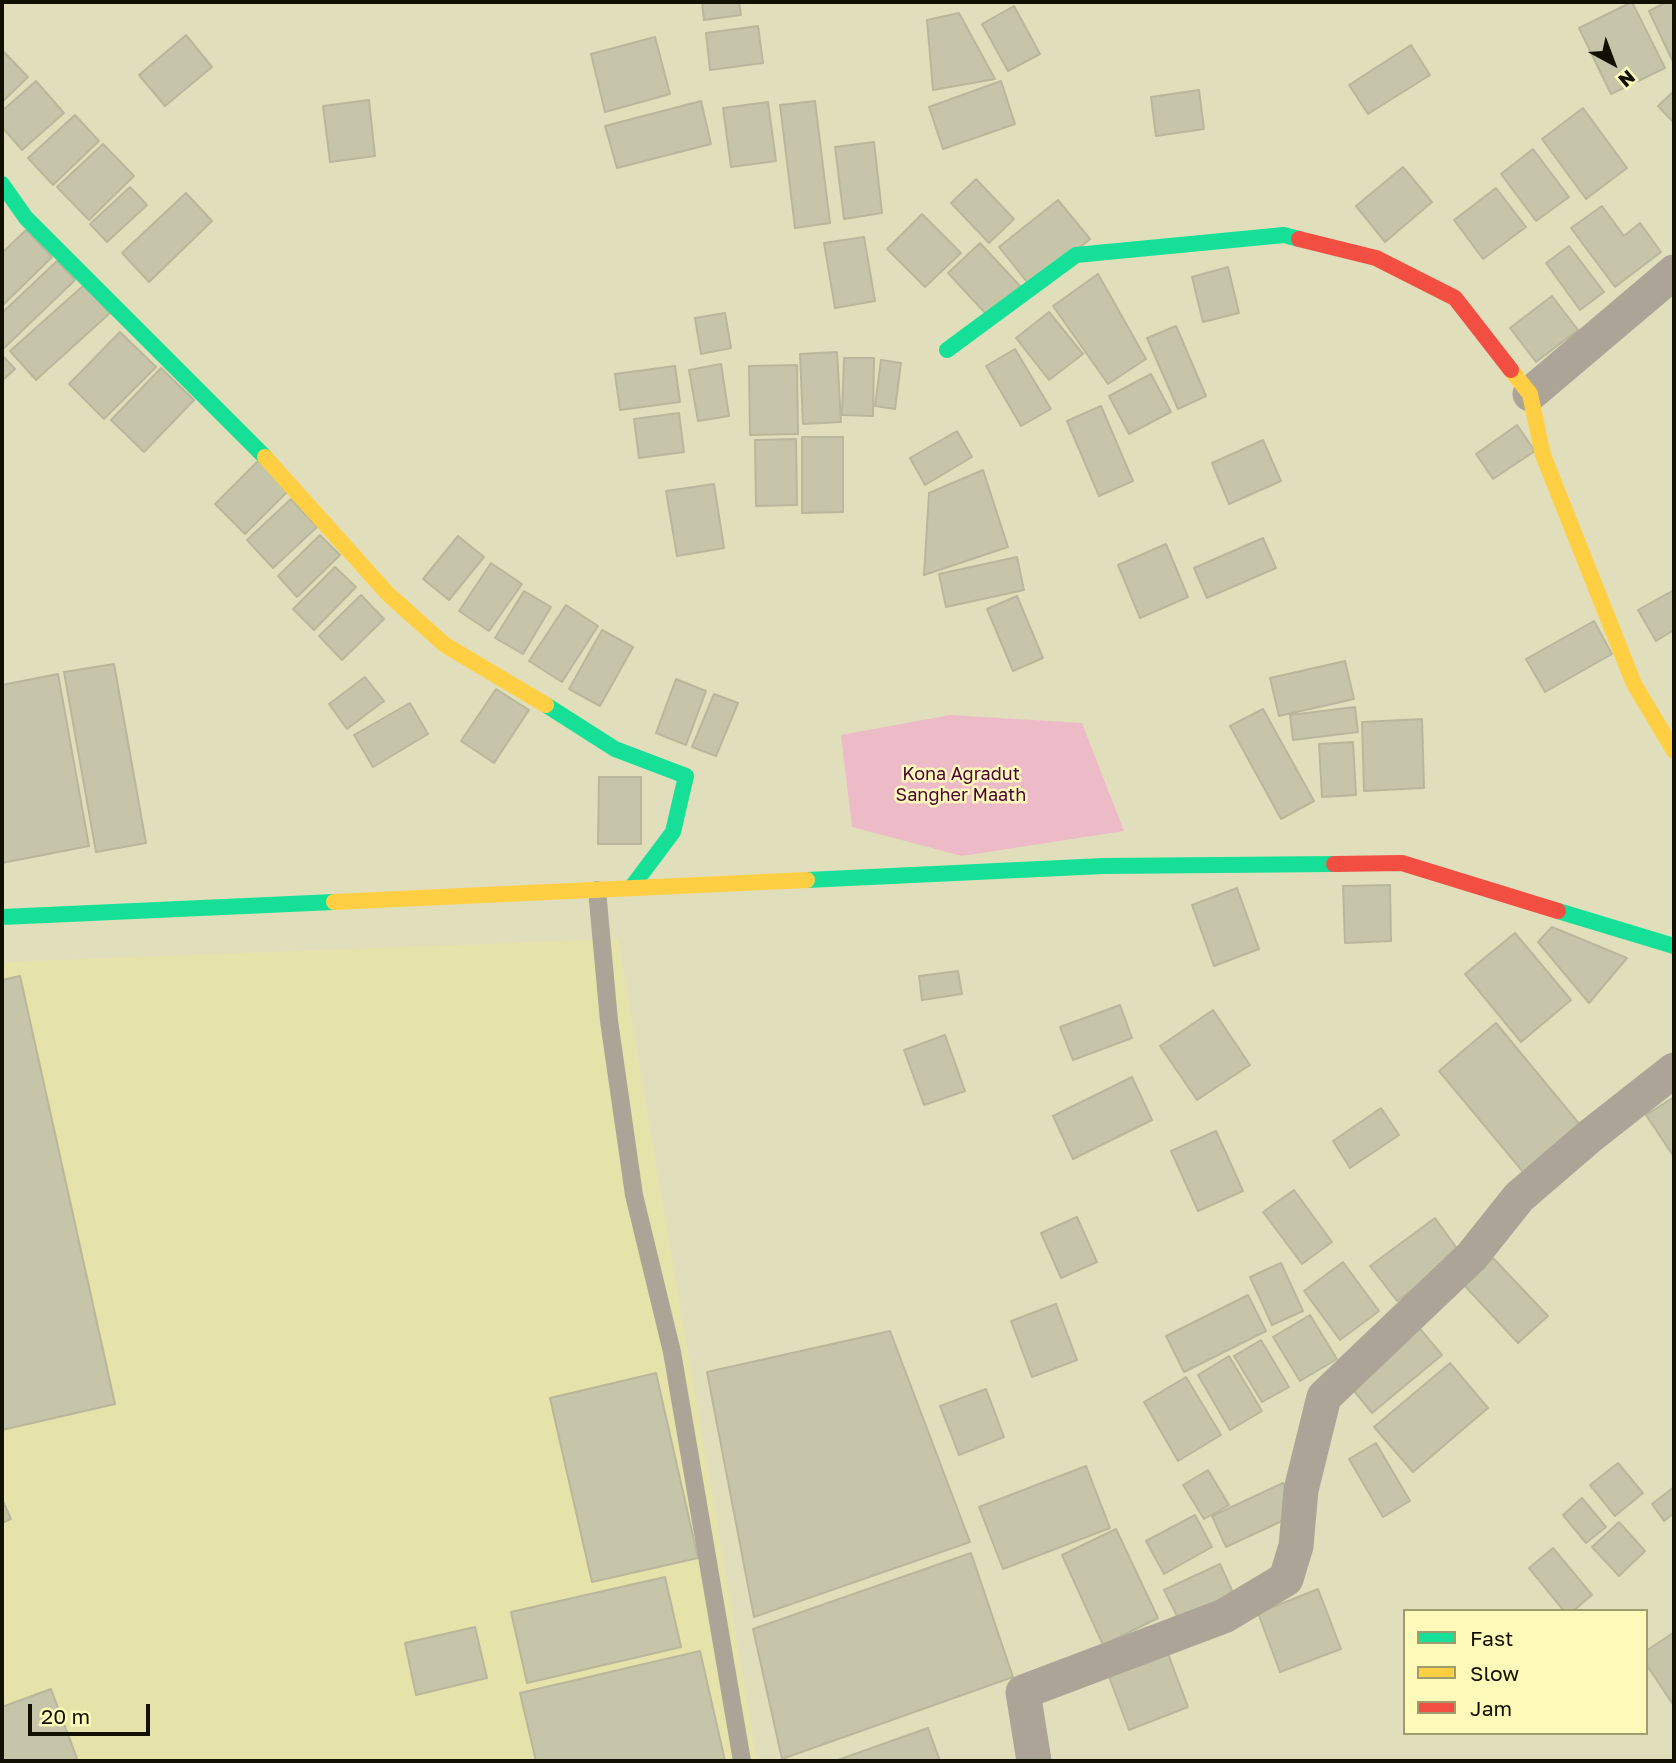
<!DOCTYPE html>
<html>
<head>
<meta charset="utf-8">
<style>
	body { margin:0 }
	#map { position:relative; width:1676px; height:1763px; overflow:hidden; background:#e1dfbb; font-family:"Golos Text",sans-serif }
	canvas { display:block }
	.frame { position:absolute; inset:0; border:4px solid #121000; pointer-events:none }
	.legend { position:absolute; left:1403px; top:1609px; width:245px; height:126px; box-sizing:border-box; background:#fdf9b9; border:2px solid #9f9c6f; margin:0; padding:9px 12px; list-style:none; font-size:21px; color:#121000 }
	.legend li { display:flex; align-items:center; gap:14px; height:35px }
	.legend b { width:35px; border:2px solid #9f9c6f }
	.north { position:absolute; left:1578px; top:28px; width:70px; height:70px; -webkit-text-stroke:5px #fdf9b9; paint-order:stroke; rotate:139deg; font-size:19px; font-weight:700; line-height:28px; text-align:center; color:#121000 }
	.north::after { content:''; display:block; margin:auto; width:24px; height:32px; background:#121000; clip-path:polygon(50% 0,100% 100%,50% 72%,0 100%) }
	.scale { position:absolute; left:28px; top:1704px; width:122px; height:32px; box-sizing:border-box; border:4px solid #121000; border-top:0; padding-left:9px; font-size:21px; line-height:24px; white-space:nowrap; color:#121000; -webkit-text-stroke:5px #fdf9b9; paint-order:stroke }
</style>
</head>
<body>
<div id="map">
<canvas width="1676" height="1763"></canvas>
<div class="frame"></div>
<ul class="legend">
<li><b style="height:9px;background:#16e098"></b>Fast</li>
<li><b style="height:9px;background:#ffcf43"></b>Slow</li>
<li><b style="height:9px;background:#f24e42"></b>Jam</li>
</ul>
<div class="north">N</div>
<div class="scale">20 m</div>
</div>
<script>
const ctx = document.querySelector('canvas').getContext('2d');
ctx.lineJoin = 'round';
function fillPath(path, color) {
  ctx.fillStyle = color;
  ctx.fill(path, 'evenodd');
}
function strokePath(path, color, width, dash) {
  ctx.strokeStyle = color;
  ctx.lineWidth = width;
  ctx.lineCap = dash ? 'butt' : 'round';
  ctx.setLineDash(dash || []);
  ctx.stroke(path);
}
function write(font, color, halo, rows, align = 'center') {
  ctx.font = font + ' "Golos Text",sans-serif';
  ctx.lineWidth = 5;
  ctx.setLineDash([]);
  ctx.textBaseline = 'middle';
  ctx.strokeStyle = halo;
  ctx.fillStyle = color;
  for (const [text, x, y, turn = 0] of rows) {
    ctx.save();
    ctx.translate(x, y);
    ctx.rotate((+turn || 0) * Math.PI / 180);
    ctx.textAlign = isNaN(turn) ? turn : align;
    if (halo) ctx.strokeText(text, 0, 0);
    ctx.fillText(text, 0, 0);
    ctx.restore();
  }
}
const built = new Path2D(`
	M618,939L757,1761H2V962Z`);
const green = new Path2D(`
	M950,715L1082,723L1124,831L962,856L852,827L841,735Z`);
const building = new Path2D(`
	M702,2H739L741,15L704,20Z
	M1632,2L1665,68L1611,94L1579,28Z
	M1667,2H1674V64L1649,11Z
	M1014,6L1040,54L1008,71L982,24Z
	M959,13L995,79L933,90L927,20Z
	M758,26L763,63L710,70L706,33Z
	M186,35L212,67L165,106L139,75Z
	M655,37L670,94L605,112L591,54Z
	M1411,45L1430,75L1368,114L1349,85Z
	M2,50L28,77L2,102Z
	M36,81L64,113L22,150L2,127V111Z
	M1001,81L1015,124L943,149L929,107Z
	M1199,90L1204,129L1156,136L1151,97Z
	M1674,91V123L1658,106Z
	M369,100L375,156L330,162L323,106Z
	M701,101L711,144L617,168L605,126Z
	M815,101L830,223L795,228L780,105Z
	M768,102L776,161L731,167L723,108Z
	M1583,108L1627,168L1586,199L1542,139Z
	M75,115L99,141L53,185L28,158Z
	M874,142L882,213L844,219L835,147Z
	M103,144L134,176L89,220L57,187Z
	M1533,149L1569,197L1536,221L1501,174Z
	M1403,167L1432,202L1385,242L1356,206Z
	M976,179L1014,219L989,243L951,203Z
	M130,187L147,205L107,242L90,224Z
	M1496,188L1526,227L1483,259L1454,220Z
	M186,193L212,221L149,282L122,253Z
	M1058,200L1090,239L1031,287L999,247Z
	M1602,206L1624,236L1640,223L1661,252L1615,287L1571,228Z
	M922,214L961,253L925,287L887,249Z
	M26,230L52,257L2,306V253Z
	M864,237L875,301L835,308L824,243Z
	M980,243L1020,286L988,316L948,273Z
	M1569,246L1604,292L1580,310L1546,263Z
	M57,261L75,280L2,350V313Z
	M1228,267L1239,313L1203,322L1192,277Z
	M1098,274L1146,359L1108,384L1053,306Z
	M84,285L110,313L36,380L10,351Z
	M1552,296L1578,330L1536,362L1510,328Z
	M1049,312L1083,354L1049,380L1016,338Z
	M725,313L731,348L701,354L695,318Z
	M1176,326L1206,396L1178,409L1147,338Z
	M120,332L156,367L104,419L69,384Z
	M1015,349L1051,409L1021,426L986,366Z
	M837,352L841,422L803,424L800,354Z
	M2,355L15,369L2,381Z
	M844,358H874L873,416L842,415Z
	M881,360L901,363L895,409L875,406Z
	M721,364L729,416L698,421L689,370Z
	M797,365L798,434L750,435L749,366Z
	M675,366L680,402L620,410L615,374Z
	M161,368L194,400L144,452L111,420Z
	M1151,374L1171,412L1129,434L1109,396Z
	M1101,406L1133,481L1099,496L1067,421Z
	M679,413L684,452L639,458L634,419Z
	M1517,425L1535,451L1493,479L1476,454Z
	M957,431L972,457L925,485L910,458Z
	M802,437H843V512L802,513Z
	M796,439L797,505L756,506L755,440Z
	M1263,440L1281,481L1229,504L1212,463Z
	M259,460L289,490L245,534L215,504Z
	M983,470L1008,547L924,575L929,493Z
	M714,484L724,548L677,556L666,491Z
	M291,499L317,527L273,568L247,540Z
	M320,535L340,555L297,597L278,576Z
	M458,536L484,557L449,600L423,579Z
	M1263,538L1276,568L1207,598L1194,568Z
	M1166,544L1188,597L1140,618L1118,565Z
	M1017,557L1024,590L946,607L939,574Z
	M491,563L522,584L489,631L459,611Z
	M335,567L356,587L314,630L293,609Z
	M1674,590V630L1656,641L1638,610Z
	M524,591L551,607L523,654L495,638Z
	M361,595L384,619L342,660L319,636Z
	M1017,596L1043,658L1013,671L987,609Z
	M566,605L598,626L562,682L529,661Z
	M1594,621L1612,654L1545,692L1526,659Z
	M602,630L633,647L600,706L569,689Z
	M1345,661L1354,699L1279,716L1270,678Z
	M114,664L146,843L96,852L64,672Z
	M58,674L89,846L2,863V685Z
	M365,677L384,701L347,729L329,704Z
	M676,679L706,691L686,745L656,733Z
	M496,689L529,710L494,763L461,741Z
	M714,694L738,703L716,756L692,747Z
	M410,703L428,734L373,767L354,735Z
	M1355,707L1358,732L1293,740L1290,715Z
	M1263,709L1314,801L1281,819L1230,726Z
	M1422,719L1424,788L1364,791L1362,722Z
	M1353,742L1356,795L1322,797L1319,744Z
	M599,777H641V844H598Z
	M1390,885L1391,941L1345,943L1343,886Z
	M1237,888L1259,949L1214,966L1192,905Z
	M1552,927L1627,958L1589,1003L1538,942Z
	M1515,933L1571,1000L1521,1042L1465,974Z
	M958,971L962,994L922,1000L919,976Z
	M20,976L115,1404L2,1430V980Z
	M1120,1005L1132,1038L1073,1060L1060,1027Z
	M1213,1010L1250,1065L1197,1100L1160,1046Z
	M1496,1023L1581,1126L1524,1173L1439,1071Z
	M945,1035L965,1091L924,1105L904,1050Z
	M1132,1077L1152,1120L1073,1159L1053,1116Z
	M1674,1097V1157L1646,1115Z
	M1381,1108L1399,1135L1350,1168L1333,1141Z
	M1216,1131L1243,1191L1198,1211L1171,1151Z
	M1294,1190L1332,1242L1302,1264L1263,1212Z
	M1077,1217L1097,1262L1061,1278L1041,1233Z
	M1435,1218L1461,1254L1397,1301L1370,1266Z
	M1493,1258L1548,1316L1518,1343L1464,1285Z
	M1343,1262L1379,1311L1340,1340L1304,1291Z
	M1281,1263L1303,1311L1272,1325L1250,1277Z
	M1248,1295L1266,1331L1184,1372L1166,1336Z
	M1056,1304L1077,1360L1032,1377L1011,1321Z
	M1310,1315L1337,1359L1300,1381L1273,1337Z
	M1416,1324L1442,1355L1372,1413L1346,1381Z
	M890,1331L970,1542L754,1617L707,1372Z
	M1261,1340L1289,1387L1262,1402L1234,1356Z
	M1229,1356L1262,1411L1230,1430L1198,1375Z
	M1450,1363L1488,1408L1413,1472L1374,1427Z
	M656,1373L698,1558L592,1582L550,1398Z
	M1186,1377L1221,1435L1178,1461L1144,1402Z
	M986,1389L1004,1437L959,1455L940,1406Z
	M1376,1443L1410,1501L1383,1517L1349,1459Z
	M1618,1463L1643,1493L1615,1516L1590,1485Z
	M1086,1466L1110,1528L1003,1569L979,1507Z
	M1208,1470L1229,1505L1204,1519L1183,1485Z
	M1283,1483L1297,1514L1226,1547L1212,1516Z
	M1674,1487V1513L1664,1521L1652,1504Z
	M1582,1498L1606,1527L1586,1543L1563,1515Z
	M2,1499L11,1519L2,1523Z
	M1195,1515L1212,1547L1164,1574L1146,1541Z
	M1619,1522L1645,1551L1619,1576L1592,1547Z
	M1116,1529L1158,1618L1103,1645L1062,1555Z
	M1553,1548L1592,1595L1573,1611H1564L1529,1568Z
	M971,1553L1013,1677L782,1759L753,1629Z
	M1220,1564L1234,1595L1179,1620L1164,1590Z
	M665,1577L681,1647L527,1683L511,1612Z
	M1318,1589L1341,1649L1280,1672L1258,1613Z
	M475,1627L487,1678L416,1695L405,1643Z
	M1673,1633L1674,1635V1706L1646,1664V1651Z
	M700,1651L725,1761H536L520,1693Z
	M1167,1651L1188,1707L1129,1730L1108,1674Z
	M51,1689L78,1761H2V1707Z
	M928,1728L940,1761H835Z`);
const lane = new Path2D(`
	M597,890L609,1021L634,1195L672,1352L742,1761`);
const street = new Path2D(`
	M1530,394L1674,272
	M1034,1761L1023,1692L1224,1616L1286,1579L1296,1546L1301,1490L1324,1397L1472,1256L1519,1197L1590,1136L1674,1070`);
const fast = new Path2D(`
	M2,184L26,218L265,457
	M947,350L1076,255L1284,235L1299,239
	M546,705L615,749L686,776L673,832L631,888
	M807,880L1103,866L1334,864
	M1558,911L1674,946
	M2,917L334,902`);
const slow = new Path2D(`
	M1511,370L1530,394L1543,455L1634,684L1674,751
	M265,457L388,594L445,645L546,705
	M334,902L807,880`);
const jam = new Path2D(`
	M1299,239L1376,258L1455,298L1511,370
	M1334,864L1402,863L1558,911`);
const parkNames = [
	["Kona Agradut",961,774],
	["Sangher Maath",961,795]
];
fillPath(built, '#e5e2aa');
fillPath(green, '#ecbbc7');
fillPath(building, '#c7c5a9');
strokePath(building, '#b9b79b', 2);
strokePath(lane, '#aca497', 18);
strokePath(street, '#aca497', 35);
strokePath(fast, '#16e098', 16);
strokePath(slow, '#ffcf43', 16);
strokePath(jam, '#f24e42', 16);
write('18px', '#4d0137', '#fdf9b9', parkNames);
</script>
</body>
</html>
